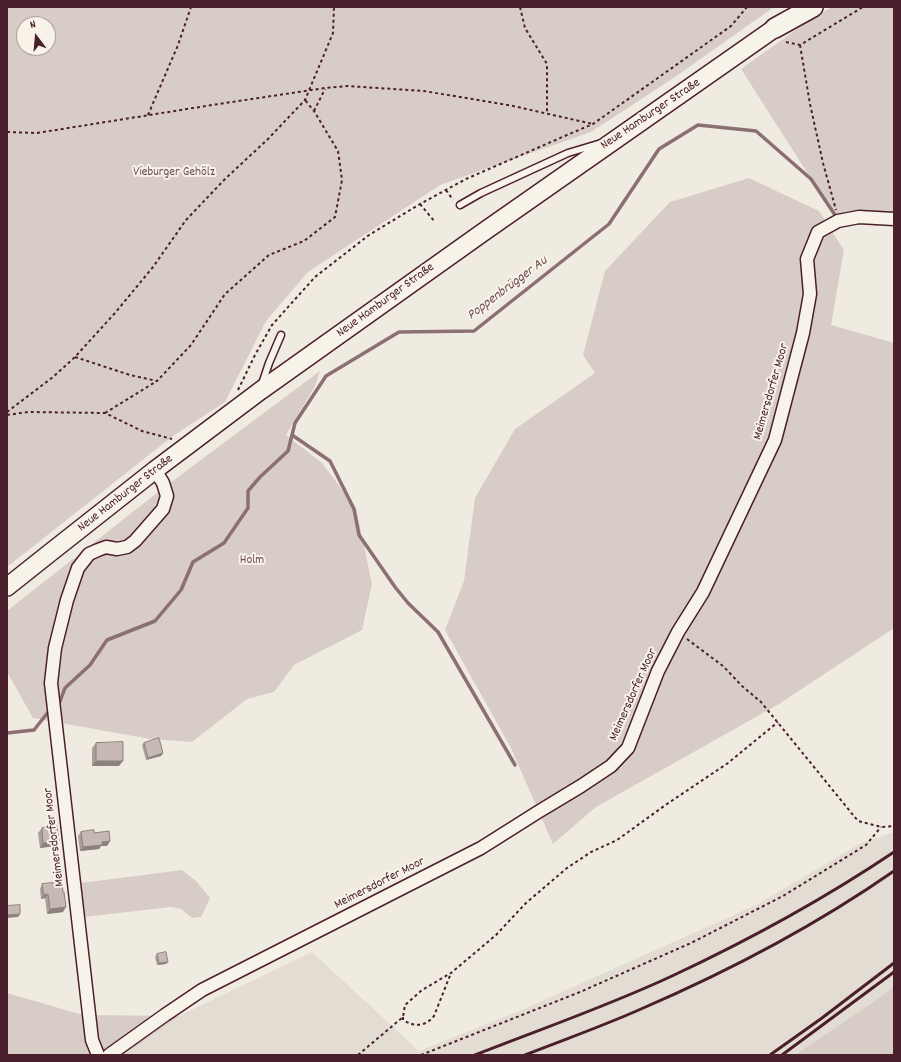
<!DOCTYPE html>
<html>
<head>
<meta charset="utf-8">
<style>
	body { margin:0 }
	#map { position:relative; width:901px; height:1062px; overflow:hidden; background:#f0ebe0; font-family:Dekko,sans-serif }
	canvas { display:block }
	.frame { position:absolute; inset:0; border:8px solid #4a1f2b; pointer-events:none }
	.north { position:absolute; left:16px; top:16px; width:40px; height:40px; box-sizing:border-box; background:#f7f3e8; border:1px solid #b29e9c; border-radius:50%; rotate:344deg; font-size:11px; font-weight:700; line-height:16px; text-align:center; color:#4a1f2b }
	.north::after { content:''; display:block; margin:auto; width:14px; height:18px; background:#4a1f2b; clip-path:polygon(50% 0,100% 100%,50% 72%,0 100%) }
</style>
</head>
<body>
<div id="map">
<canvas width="901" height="1062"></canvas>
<div class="frame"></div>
<div class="north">N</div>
</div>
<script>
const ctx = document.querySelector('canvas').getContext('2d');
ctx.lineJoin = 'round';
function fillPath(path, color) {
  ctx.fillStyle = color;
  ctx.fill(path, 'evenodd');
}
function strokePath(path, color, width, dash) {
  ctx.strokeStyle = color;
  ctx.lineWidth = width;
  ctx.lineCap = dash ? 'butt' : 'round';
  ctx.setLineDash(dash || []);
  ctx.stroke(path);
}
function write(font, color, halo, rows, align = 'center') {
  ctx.font = font + ' Dekko,sans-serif';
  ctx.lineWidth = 4;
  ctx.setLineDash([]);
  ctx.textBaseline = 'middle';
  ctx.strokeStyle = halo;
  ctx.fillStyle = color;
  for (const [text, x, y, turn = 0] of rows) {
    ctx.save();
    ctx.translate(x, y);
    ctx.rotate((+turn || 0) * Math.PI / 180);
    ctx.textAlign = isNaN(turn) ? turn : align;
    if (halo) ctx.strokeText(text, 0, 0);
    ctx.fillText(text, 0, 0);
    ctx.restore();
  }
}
const built = new Path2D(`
	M894,832V986L879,998L795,1055H124L179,1016L312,952L419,1051L517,1012L756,905L861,843Z`);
const green = new Path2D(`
	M7,7H774L675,77L591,132L440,185L308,272L266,321L225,402L173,436L7,567ZM24,24H48V48H24Z
	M832,7H894V219L838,221L741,69L811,19Z
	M749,178L819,211L844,250L831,325L894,343V628L779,704L596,807L553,844L511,748L445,630L464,581L475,498L515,429L595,373L583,355L605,271L670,202Z
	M320,371L315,386L286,435L322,463L356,508L372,584L362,630L294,665L274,692L247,699L192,742L150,739L33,718L7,672V611L158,492Z
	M182,870L196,881L210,898L201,917L192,918L181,909L171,907L84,917L81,883Z
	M894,986V1055H795L879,998Z
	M7,993L83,1015L179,1016L124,1055H7Z`);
const stream = new Path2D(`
	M292,435L330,461L354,509L359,535L395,587L408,603L438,632L515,765
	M59,704L65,688L90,665L107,640L155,621L181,590L193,562L224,543L248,508V491L260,477L288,451L295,423L326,376L399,332L474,331L609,224L659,149L698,125L756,131L811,179L837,218
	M7,733L34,730L49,711`);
const path = new Path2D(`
	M520,7L525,28L547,64V113
	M786,42L800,45L863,7
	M800,45L810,104L823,163L836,210
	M314,111L325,89
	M148,115L178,45L191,7
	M7,132L37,133L212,105L325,88L347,86L424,91L513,106L593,124
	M446,190L453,200
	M420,204L435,222
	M75,357L130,375L157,381L191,345L225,294L269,255L304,241L335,217L342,180L338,151L314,111L305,100
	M238,390L255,355L272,325L315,277L369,235L420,204L466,179L567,135L593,124L731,26L747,7
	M7,412L53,377L75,357L115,313L153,267L186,220L225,179L268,139L305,100L333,33L334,7
	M105,413L157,381
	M7,415L28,412L105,413L142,431L172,439
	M687,639L723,666L742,686L761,702L858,821L881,827L894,826
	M403,1017V1020C415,1027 425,1027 434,1016L451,973
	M358,1055L403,1017L405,1005L422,990L451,973L496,935L526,903L567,868L591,852L617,840L667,804L728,763L778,722
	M421,1055L580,992L691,943L783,896L866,845L881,827`);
const service = new Path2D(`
	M460,205L481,193L568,153L598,144
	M262,384L269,363L281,335`);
const minor = new Path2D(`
	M98,1055L92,1040L51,683L55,648L67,600L78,568L89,554L98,550L106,547L117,549L127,547L135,541L163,509L167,496L163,483L155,470
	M109,1055L165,1015L202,990L481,848L538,812L581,786L611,766L628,748L658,671L678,632L703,592L775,440L803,333L810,294L807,259L818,232L838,221L859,217L894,219`);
const secondary = new Path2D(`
	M7,587L46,556L155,470L260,391L482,233L775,28`);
const primary = new Path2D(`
	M775,28L813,7`);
const rail = new Path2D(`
	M475,1055C541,1029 608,1006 672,976C749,940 824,899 894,852
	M525,1055C563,1040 603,1026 641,1009C729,971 815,926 894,871
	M770,1055L822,1018L894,963
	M782,1055L894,972`);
const wall = new Path2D(`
	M96,743L119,766H92V748Z
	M144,743L163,753L161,756L146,760L142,745Z
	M42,828L59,841L55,846L40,848L38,833Z
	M81,832L94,833L110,841L107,846H101L99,849L80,851L78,836Z
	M42,884L63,912L47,914L45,898L41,899L40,889Z
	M157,954L166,964L157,965L155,957Z`);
const shadedWall = new Path2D(`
	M163,753L161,756L146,760L148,758Z
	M96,761H123L119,766H92Z
	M59,841L55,846L40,848L43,843Z
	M110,841L107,846H101L99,849L80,851L83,847L102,842Z
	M48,894L45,898L41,899L44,895Z
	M66,907L63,912L47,914L50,909Z
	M20,914L18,917L7,918V915Z
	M168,962L166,964L157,965L159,963Z`);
const building = new Path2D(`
	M159,738L163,753L148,758L144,743Z
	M123,742V761H96V743Z
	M57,826L59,841L43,843L42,828Z
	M94,830V833L109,831L110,841L102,842V845L83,847L81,832Z
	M62,882L63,892H64L66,907L50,909L48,894L44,895L42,884Z
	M20,905V914L7,915V906Z
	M166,952L168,962L159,963L157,954Z`);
const streetNames = [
	["Neue Hamburger Straße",651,115,-34],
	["Neue Hamburger Straße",386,301,-36],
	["Meimersdorfer Moor",772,392,-74],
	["Neue Hamburger Straße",126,494,-38],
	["Meimersdorfer Moor",634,695,-66],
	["Meimersdorfer Moor",55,837,-97],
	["Meimersdorfer Moor",380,884,-27]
];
const parkNames = [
	["Vieburger Gehölz",174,173],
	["Holm",252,561]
];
const waterNames = [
	["Poppenbrügger Au",508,289,-37]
];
fillPath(built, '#e3dcd2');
fillPath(green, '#d8cdc6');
strokePath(stream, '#8b6f72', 3.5);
strokePath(service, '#4a1f2b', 9);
strokePath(minor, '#4a1f2b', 15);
strokePath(secondary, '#4a1f2b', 20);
strokePath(primary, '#4a1f2b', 22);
strokePath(path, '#4a1f2b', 2, [3, 3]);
strokePath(service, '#f7f3e8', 6);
strokePath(minor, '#f7f3e8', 12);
strokePath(secondary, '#f7f3e8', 17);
strokePath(primary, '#f7f3e8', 19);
strokePath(rail, '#4a1f2b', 3);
fillPath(wall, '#aa9e9a');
fillPath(shadedWall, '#8b817d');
fillPath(building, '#c6b8b3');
strokePath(building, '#8b817d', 1);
write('13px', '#4a1f2b', '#f7f3e8', streetNames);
write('13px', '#6e4a52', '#f7f3e8', parkNames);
write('italic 14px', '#704e55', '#f7f3e8', waterNames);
</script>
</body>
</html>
